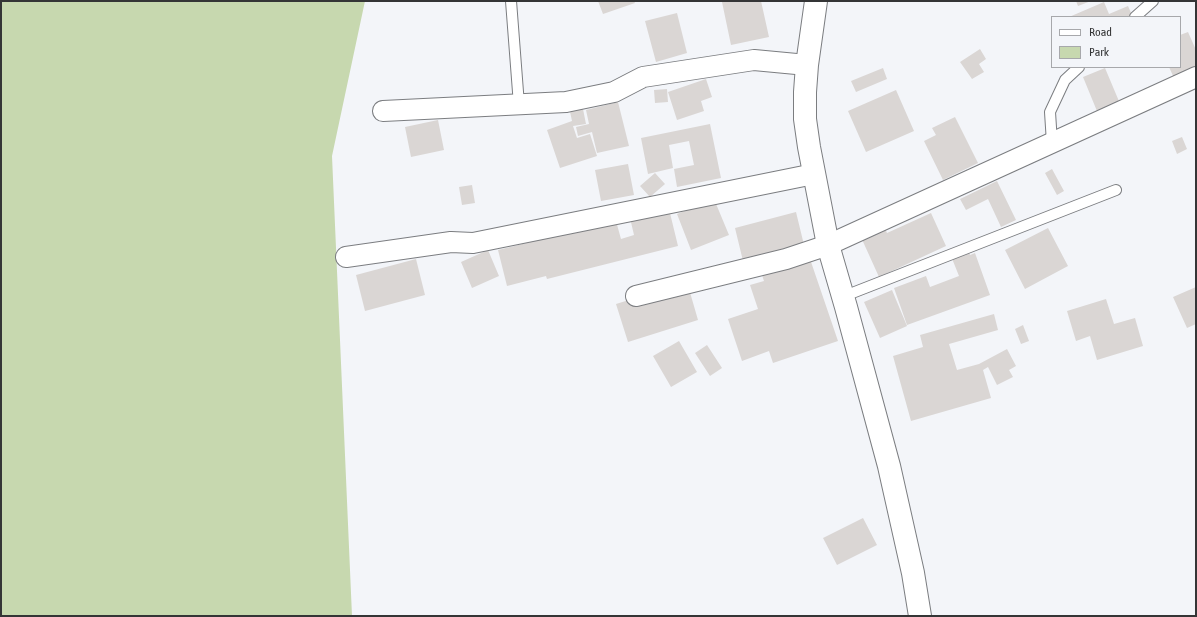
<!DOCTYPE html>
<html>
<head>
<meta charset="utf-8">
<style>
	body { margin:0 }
	#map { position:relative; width:1197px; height:617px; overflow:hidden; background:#f3f5f9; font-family:"Asap Condensed",sans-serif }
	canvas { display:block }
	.frame { position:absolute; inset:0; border:2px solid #343536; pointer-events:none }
	.legend { position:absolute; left:1051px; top:16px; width:130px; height:52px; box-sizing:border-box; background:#f3f5f9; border:1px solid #a7a8ab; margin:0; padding:5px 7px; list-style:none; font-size:12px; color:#343536 }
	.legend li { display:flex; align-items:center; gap:8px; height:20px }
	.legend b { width:20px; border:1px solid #a7a8ab }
</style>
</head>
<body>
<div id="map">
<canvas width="1197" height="617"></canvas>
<div class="frame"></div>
<ul class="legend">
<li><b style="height:5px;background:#fff"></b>Road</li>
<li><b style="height:11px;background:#c7d8af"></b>Park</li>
</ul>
</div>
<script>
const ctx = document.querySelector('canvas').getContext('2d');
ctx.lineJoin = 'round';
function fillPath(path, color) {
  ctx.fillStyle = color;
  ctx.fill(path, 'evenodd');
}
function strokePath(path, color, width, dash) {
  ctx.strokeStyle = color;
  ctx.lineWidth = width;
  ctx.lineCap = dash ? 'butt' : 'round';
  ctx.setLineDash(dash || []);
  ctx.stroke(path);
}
const green = new Path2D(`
	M1,1H365L332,156L352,616H1Z`);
const building = new Path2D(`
	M598,1H634L635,3L603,14Z
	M729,1H761L769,37L731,45L722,2Z
	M1076,1H1091L1078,6Z
	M1104,2L1109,14L1128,6L1132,15L1128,17H1069Z
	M677,13L687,53L656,62L645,21Z
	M1188,32L1196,50V68L1174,78L1169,67H1180V35Z
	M980,49L986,59L979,64L984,72L972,79L960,62Z
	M883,68L887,79L856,92L851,81Z
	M1105,68L1121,106L1099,116L1083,77Z
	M706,79L712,97L701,101L704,111L677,120L668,92Z
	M667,89L668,102L655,103L654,90Z
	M896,90L914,131L866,152L848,111Z
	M618,102L629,146L597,153L592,132L578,136L576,127L589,124L586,110Z
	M582,104L586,124L573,126L577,138L590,134L597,156L560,168L547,130L572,121L569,107Z
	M955,117L978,163L943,180L924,141L936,135L932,128Z
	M438,120L444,150L411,157L405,127Z
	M710,124L721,178L677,187L674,169L694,165L689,141L669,145L673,168L648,174L641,138Z
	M1182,137L1187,149L1177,154L1172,141Z
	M628,164L634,195L601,201L595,170Z
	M1052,169L1064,191L1057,195L1045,173Z
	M655,173L665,184L650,197L640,186Z
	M997,181L1016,220L1001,227L988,199L966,210L960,199Z
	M472,185L475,203L462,205L459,187Z
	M714,199L729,235L691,250L677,214Z
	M669,209L678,246L547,279L546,276L507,286L498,250L616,221L621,239L634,235L630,218Z
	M796,212L804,245L743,261L735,228Z
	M931,213L946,246L879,277L860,235L883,224L887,233Z
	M1048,228L1068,266L1025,289L1005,250Z
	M966,245L970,255L975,253L990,295L907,325L894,288L926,276L930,287L959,276L949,251Z
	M488,250L499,276L472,288L461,262Z
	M809,256L838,341L773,363L769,351L742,361L728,319L758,309L750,285L764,281L761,272Z
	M416,259L425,295L365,311L356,275Z
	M687,282L698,320L628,342L616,304Z
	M1196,287V324L1187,328L1173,297Z
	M892,290L907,326L880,338L864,302Z
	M1106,299L1114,324L1135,318L1143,346L1097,360L1090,336L1076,341L1067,311Z
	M994,314L998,330L949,344L957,370L979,364L1007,349L1016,366L1009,370L1013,377L997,385L988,367L983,370L991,398L911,421L893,356L923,347L920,335Z
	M1023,325L1029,341L1021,344L1015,329Z
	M679,341L697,372L671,387L653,356Z
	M707,345L722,368L710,376L695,353Z
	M863,518L877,545L837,565L823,538Z`);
const service = new Path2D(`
	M511,1L519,105
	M1135,17L1153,1
	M1052,143L1050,112L1065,80L1079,67
	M842,297L1116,190`);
const minor = new Path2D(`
	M383,111L566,102L614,92L643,77L754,60L807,65
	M346,257L451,242L473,243L814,174
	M636,296L786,259L828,245L1196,77`);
const secondary = new Path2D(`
	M816,1L807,65L805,92V119L809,147L828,245L846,307L889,466L913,573L920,616`);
fillPath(green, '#c7d8af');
fillPath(building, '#dad6d4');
strokePath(service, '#7b7d80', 12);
strokePath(minor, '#7b7d80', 22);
strokePath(secondary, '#7b7d80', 24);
strokePath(service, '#fff', 10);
strokePath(minor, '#fff', 20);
strokePath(secondary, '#fff', 22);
</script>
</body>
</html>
